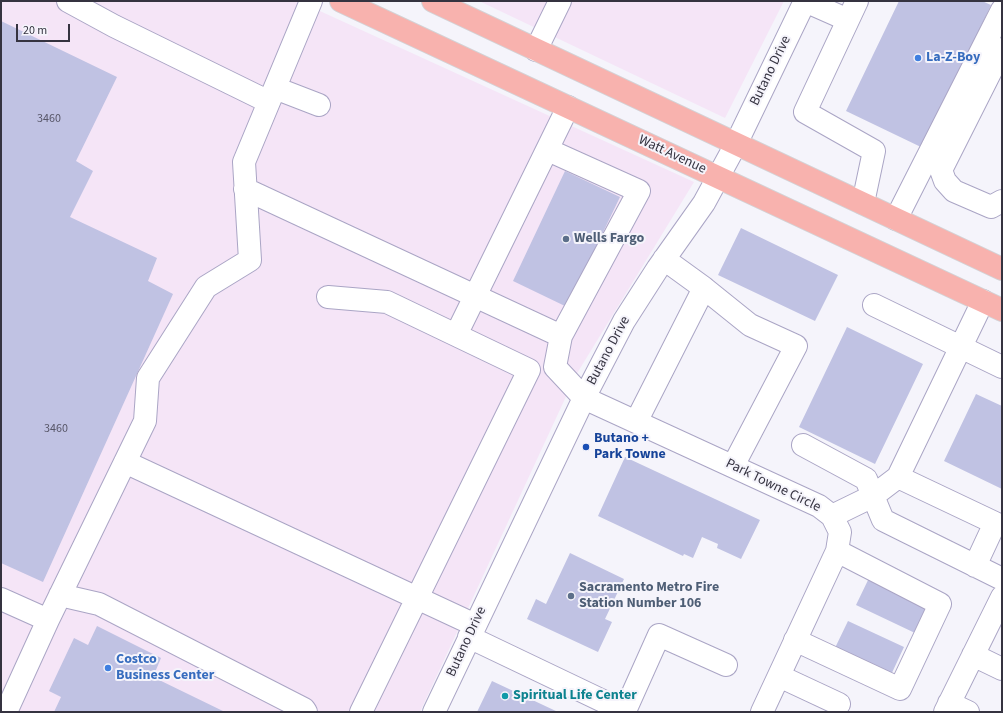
<!DOCTYPE html>
<html>
<head>
<meta charset="utf-8">
<style>
	body { margin:0 }
	#map { position:relative; width:1003px; height:713px; overflow:hidden; background:#f5f4fb; font-family:"Source Sans 3",sans-serif }
	canvas { display:block }
	.frame { position:absolute; inset:0; border:2px solid #353340; pointer-events:none }
	.scale { position:absolute; left:16px; top:24px; width:54px; height:18px; box-sizing:border-box; border:2px solid #353340; border-top:0; padding-left:5px; font-size:12px; line-height:14px; white-space:nowrap; color:#353340; -webkit-text-stroke:3px #f5f4fb; paint-order:stroke }
</style>
</head>
<body>
<div id="map">
<canvas width="1003" height="713"></canvas>
<div class="frame"></div>
<div class="scale">20 m</div>
</div>
<script>
const ctx = document.querySelector('canvas').getContext('2d');
ctx.lineJoin = 'round';
function fillPath(path, color) {
  ctx.fillStyle = color;
  ctx.fill(path, 'evenodd');
}
function strokePath(path, color, width, dash) {
  ctx.strokeStyle = color;
  ctx.lineWidth = width;
  ctx.lineCap = dash ? 'butt' : 'round';
  ctx.setLineDash(dash || []);
  ctx.stroke(path);
}
function write(font, color, halo, rows, align = 'center') {
  ctx.font = font + ' "Source Sans 3",sans-serif';
  ctx.lineWidth = 4;
  ctx.setLineDash([]);
  ctx.textBaseline = 'middle';
  ctx.strokeStyle = halo;
  ctx.fillStyle = color;
  for (const [text, x, y, turn = 0] of rows) {
    ctx.save();
    ctx.translate(x, y);
    ctx.rotate((+turn || 0) * Math.PI / 180);
    ctx.textAlign = isNaN(turn) ? turn : align;
    if (halo) ctx.strokeText(text, 0, 0);
    ctx.fillText(text, 0, 0);
    ctx.restore();
  }
}
const commercial = new Path2D(`
	M1,1H298L694,182L576,375L420,712H1Z
	M479,1H784L725,118Z`);
const building = new Path2D(`
	M899,1H982L991,5L923,148L846,111Z
	M1,21L117,77L76,161L93,171L70,217L157,258L148,281L173,294L43,582L1,563Z
	M565,171L620,197L567,307L513,281Z
	M741,228L838,275L815,321L718,275Z
	M847,327L923,364L875,464L799,427Z
	M976,394L1002,406V489L944,461Z
	M625,457L760,520L741,559L717,548L718,544L702,537L693,558L684,554L683,556L598,516Z
	M570,553L624,579L605,619L612,622L598,652L527,619L536,599L546,604Z
	M870,576L929,603L915,633L856,605Z
	M848,621L904,647L890,677L834,650Z
	M97,626L161,658L153,677L225,712H54L61,697L49,691L74,638L88,645Z
	M492,681L558,712H477Z`);
const minor = new Path2D(`
	M68,1L114,26L269,102
	M805,1L848,20
	M857,1L805,112L874,151L863,203
	M1002,49L941,170L945,181L954,191L991,207L1002,201
	M536,50L560,1
	M275,88L319,105
	M548,150L639,191L561,336L555,367L584,398L819,506L832,516L840,532L837,551L762,712
	M245,189L561,336
	M896,219L1002,10
	M664,259L704,288L750,325L796,346L733,466
	M328,297L387,302L529,370L361,712
	M874,305L1002,367
	M456,335L568,107
	M636,422L704,288
	M803,445L866,479L883,520L1002,579
	M125,462L475,625
	M898,477L995,523L975,566
	M832,516L873,496L898,477L983,301
	M60,595L99,604L304,709L306,712
	M1,599L48,620
	M469,637L626,712
	M795,640L900,689L940,604L837,551
	M973,655L1002,669
	M779,676L839,704
	M949,703L968,712
	M625,711L659,635L726,665
	M6,712L48,620L145,421L148,378L206,287L250,260L244,162L311,1
	M434,712L584,398L624,321L658,268L704,203L736,144L805,1
	M945,712L1002,597`);
const major = new Path2D(`
	M341,1L1002,310
	M433,1L1002,269`);
const markers = [
	[918,58,4,"#3f7fe0"],
	[566,239,4,"#5c6f8a"],
	[586,447,4,"#1a4fb4"],
	[571,596,4,"#5c6f8a"],
	[108,668,4,"#3f7fe0"],
	[505,696,4,"#0f9aa8"]
];
const numberNames = [
	["3460",49,119],
	["3460",56,429]
];
const shopNames = [
	["La-Z-Boy",926,58],
	["Costco",116,660],
	["Business Center",116,676]
];
const streetNames = [
	["Butano Drive",771,71,-64],
	["Watt Avenue",672,155,25],
	["Butano Drive",609,351,-62],
	["Park Towne Circle",773,486,26],
	["Butano Drive",467,642,-65]
];
const serviceNames = [
	["Wells Fargo",574,239],
	["Sacramento Metro Fire",579,588],
	["Station Number 106",579,604]
];
const transitNames = [
	["Butano +",594,439],
	["Park Towne",594,455]
];
const cultureNames = [
	["Spiritual Life Center",513,696]
];
fillPath(commercial, '#f5e5f7');
fillPath(building, '#c0c2e3');
strokePath(minor, '#aaa5c5', 24);
strokePath(major, '#d3d2d5', 24);
strokePath(minor, '#fff', 22);
strokePath(major, '#f8b2ae', 22);
for (const [x, y, r, color] of markers) {
  const dot = new Path2D();
  dot.arc(x, y, r, 0, 2 * Math.PI);
  ctx.fillStyle = color;
  ctx.fill(dot);
  strokePath(dot, '#f5f4fb', 1.5);
}
write('12px', '#585769', null, numberNames);
write('bold 14px', '#366cbe', '#f5f4fb', shopNames, 'left');
write('14px', '#353340', '#f5f4fb', streetNames);
write('bold 14px', '#4e5e75', '#f5f4fb', serviceNames, 'left');
write('bold 14px', '#164399', '#f5f4fb', transitNames, 'left');
write('bold 14px', '#0d838f', '#f5f4fb', cultureNames, 'left');
</script>
</body>
</html>
